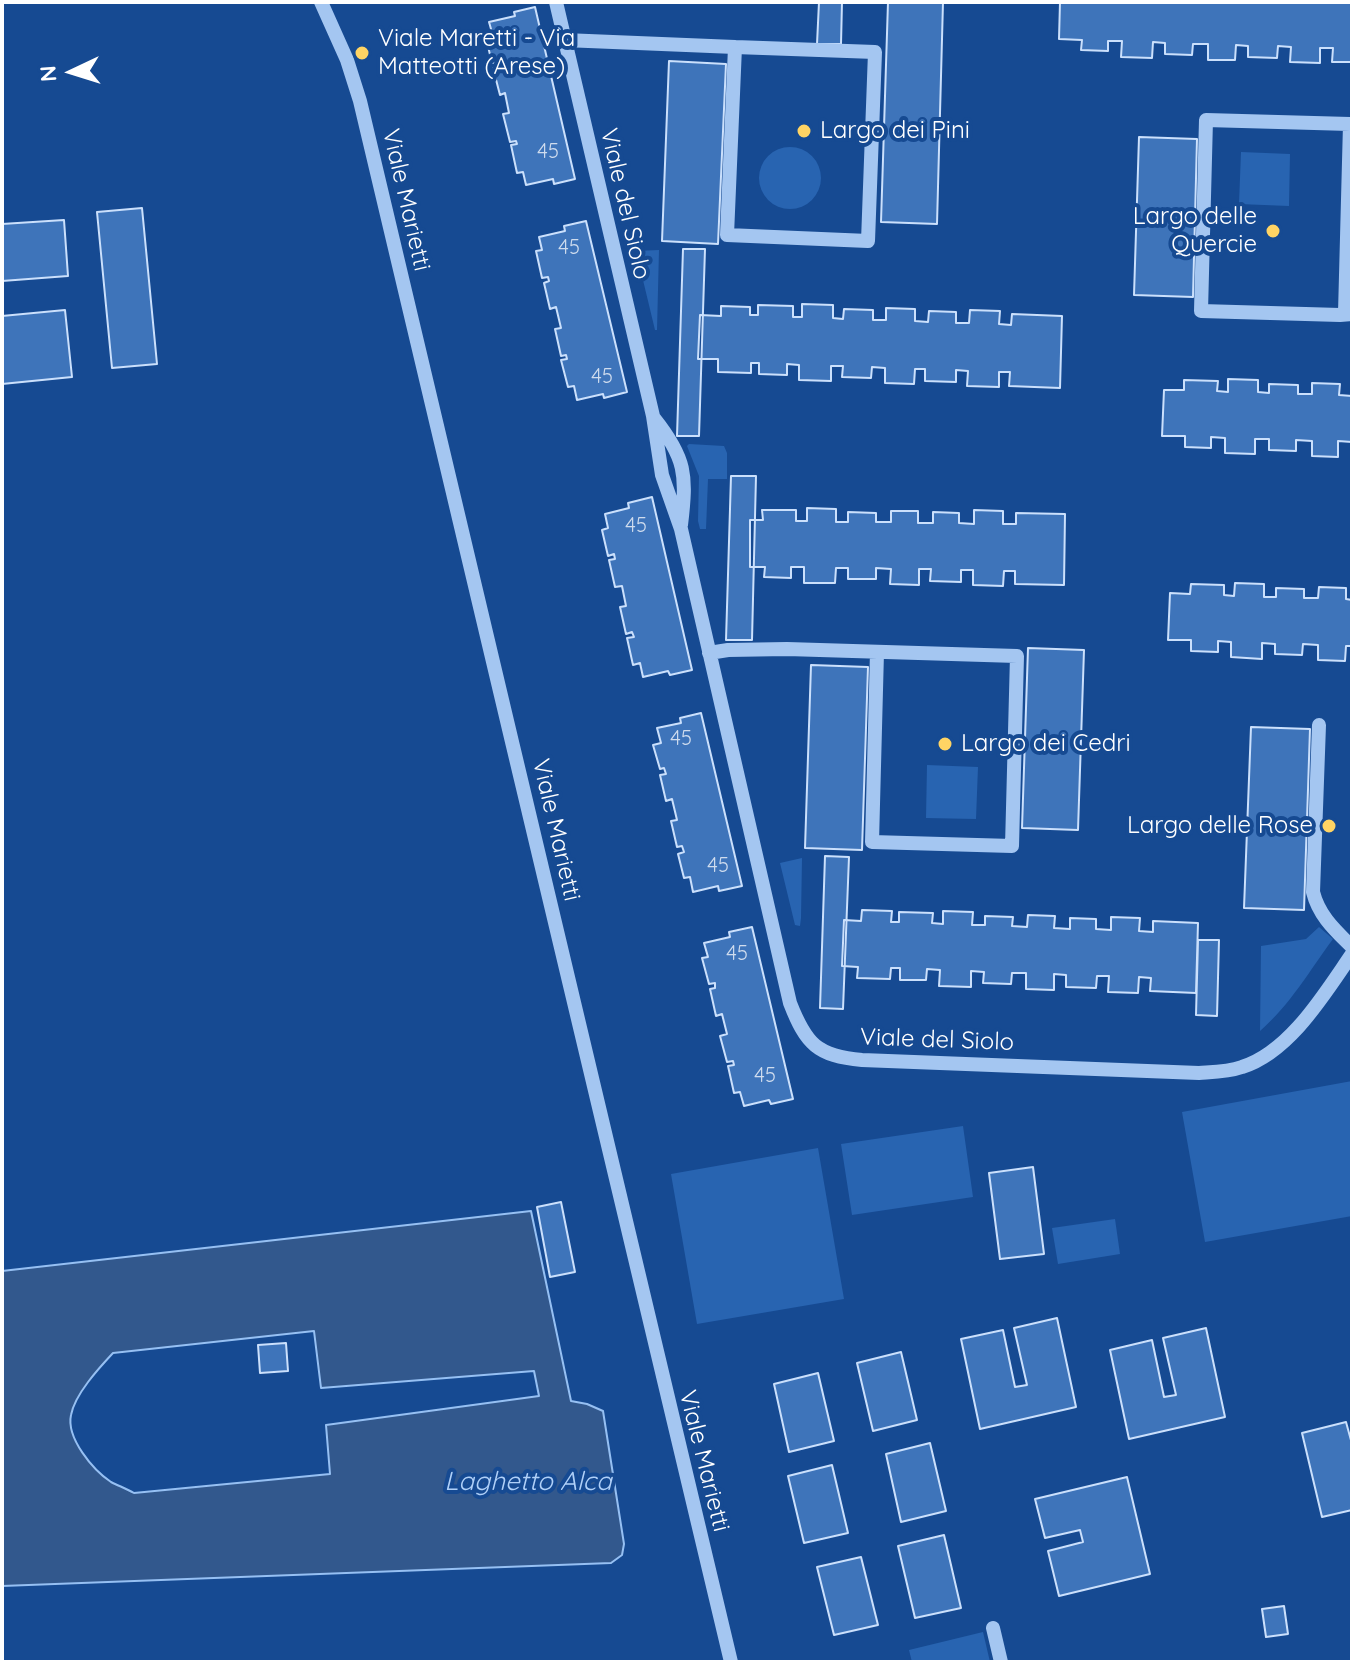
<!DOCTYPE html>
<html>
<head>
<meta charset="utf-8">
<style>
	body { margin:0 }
	#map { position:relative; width:1354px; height:1664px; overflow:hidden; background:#164a92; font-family:Quicksand,sans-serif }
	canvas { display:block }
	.frame { position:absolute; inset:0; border:4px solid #fff; pointer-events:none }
	.north { position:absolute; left:32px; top:32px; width:80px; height:80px; -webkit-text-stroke:6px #164a92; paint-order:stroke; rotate:266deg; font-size:22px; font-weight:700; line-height:32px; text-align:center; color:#fff }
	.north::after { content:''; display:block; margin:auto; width:28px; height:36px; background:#fff; clip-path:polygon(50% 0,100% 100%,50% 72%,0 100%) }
</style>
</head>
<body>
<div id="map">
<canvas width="1354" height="1664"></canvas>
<div class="frame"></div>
<div class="north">N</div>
</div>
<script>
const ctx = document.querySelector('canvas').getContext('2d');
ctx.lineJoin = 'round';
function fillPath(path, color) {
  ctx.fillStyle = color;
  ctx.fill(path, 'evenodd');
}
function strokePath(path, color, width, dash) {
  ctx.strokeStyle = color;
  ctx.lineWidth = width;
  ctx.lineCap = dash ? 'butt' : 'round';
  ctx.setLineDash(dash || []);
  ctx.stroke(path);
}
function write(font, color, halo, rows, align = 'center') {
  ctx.font = font + ' Quicksand,sans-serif';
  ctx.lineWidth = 8;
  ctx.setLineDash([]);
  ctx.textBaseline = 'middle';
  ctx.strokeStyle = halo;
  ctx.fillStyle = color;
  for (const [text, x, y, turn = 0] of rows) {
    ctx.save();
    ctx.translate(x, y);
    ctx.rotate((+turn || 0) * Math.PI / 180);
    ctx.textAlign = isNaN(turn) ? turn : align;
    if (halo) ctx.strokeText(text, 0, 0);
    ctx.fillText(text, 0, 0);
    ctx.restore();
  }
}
const green = new Path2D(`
	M759 178a31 31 0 1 1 62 0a31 31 0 1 1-62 0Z
	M1241,152L1290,154L1289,206L1239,204Z
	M659,250L657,330H655L636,251Z
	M689,444L724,446L727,453V479H708L706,529H700L698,521L699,476L687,446Z
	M927,765L978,767L976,819L926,818Z
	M802,858L801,918L800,926L795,925L780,863Z
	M1319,927L1333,939C1310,970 1290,1005 1260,1031L1261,946L1306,939Z
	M1352,1081V1216L1205,1242L1182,1112Z
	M963,1126L973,1197L852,1215L841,1144Z
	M818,1148L844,1299L697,1324L671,1174Z
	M1115,1219L1120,1254L1058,1264L1052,1228Z
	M983,1632L990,1662H912L909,1650Z`);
const water = new Path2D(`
	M531,1211L571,1401L587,1404L603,1411L624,1544L622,1555L611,1563L2,1586V1271ZM314,1331L321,1388L534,1371L539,1396L326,1425L330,1474L134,1493C127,1489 119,1486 111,1482C93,1470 66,1438 71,1415C75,1394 99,1368 113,1353Z`);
const building = new Path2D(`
	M819,2H842L841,44H817Z
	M888,2H943L937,224L881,222Z
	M1060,2H1352V62H1332L1333,48H1320V63L1290,62L1291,47L1278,46L1277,58L1248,57V46L1236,45L1235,60H1208V44H1193L1192,55L1165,54V43L1153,42L1152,58L1121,57L1122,41H1108V51L1081,50L1082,40L1059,39Z
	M535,7L575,179L554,184L553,179L526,185L523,172L517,173L511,145L517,144L516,141L510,142L503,114L509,113L505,93L500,95L493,68L499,67L498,62L492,63L486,38L493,36L489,22L515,16L514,12Z
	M669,61L726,64L718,244L662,241Z
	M1139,137L1197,139L1193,297L1134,295Z
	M142,208L157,364L112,368L97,212Z
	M64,220L68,276L2,281V224Z
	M586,221L627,392L604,398L603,394L577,400L574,386L568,387L561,360L567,359L566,355L561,356L555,329L561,328L556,307L550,309L544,283L549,281L548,277L542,278L536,251L542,250L539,237L565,231L564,226Z
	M683,249H705L699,436H677Z
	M802,304L833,305V318L843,319L844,309L873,310V320H886V308L915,309V321L928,322L929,311L956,312V323H969L970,310L1000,311L999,324L1011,325L1012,314L1062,316L1060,388L1009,386L1010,372H999V387L967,386L968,371L956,370V382L925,381V369H915L914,384L885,383V368L872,367L871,378L842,377L843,366H831V381L799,380V365L787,364V375L759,374V363H751V373L718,372V359H698L700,315L721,316V306L750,307V315H758V305L793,306V317H802Z
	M65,310L72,377L2,384V316Z
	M1228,379L1258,380V392L1269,393V384L1298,385V394H1312V383L1340,384L1339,395L1352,396V442L1338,441V457L1312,456V441L1296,440V451L1269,450V439H1255V454L1225,453V438L1211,437V448L1185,447V436H1162L1164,390H1184V380L1218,381L1217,391L1228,392Z
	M731,476H756L752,640H726Z
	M652,497L692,670L670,675L668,671L643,677L640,663L633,665L627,638L634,637L632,632L626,634L620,607L626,606L622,586L615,587L609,560L615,559L614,554L608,556L602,530L608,528L605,514L629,508L628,503Z
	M807,508L836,509V522H848V512L876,513V522H891V511H918V523H933V512L959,513V523L974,524V510L1003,511V524H1016V513L1065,514L1064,585L1015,584V571H1004L1003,586L973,585V570H961V582L930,581L931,569H919V585L890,584L891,569L876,568V579H848V568H836L835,583H804V567H791V578L764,577L765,567H750V520H763L762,510H796V521H807Z
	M1235,583L1264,584V597H1276V588L1304,589V598H1318L1319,587L1346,588V599L1352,600V646H1346L1345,661L1318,660V645L1303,644L1302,655L1275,654V644L1262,643V659L1231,657V642L1218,641V652L1191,651V640H1168L1170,593L1190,594L1191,584L1224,585V595L1234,596Z
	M1028,648L1084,650L1078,830L1022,828Z
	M811,665L868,667L862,850L805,848Z
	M701,713L742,886L719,891L718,886L693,892L690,877L684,878L678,854L684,852L682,846L677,847L671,821L677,820L672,799L666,801L660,775L666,774L664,768L660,769L653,745L661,743L657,728L681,723L680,718Z
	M1251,727L1310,729L1304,910L1244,908Z
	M825,856L849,857L843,1009L820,1008Z
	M862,910L892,911L891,922H899V912L933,913L932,923L943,924V911L973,912L972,925H985V916L1013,917L1012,926L1027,927L1028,915L1055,916L1054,928L1070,929V918L1096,919V929L1111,930V917L1140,918L1139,931L1153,932V921L1198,923L1196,993L1150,991L1151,978L1139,977L1138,993L1108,992L1109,976H1097L1096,988L1066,987V975L1054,974V990L1026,989V973H1012L1011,984L983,983L984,972L971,971V987L939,986L940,970L927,969L926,980H900V968H891L890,979L857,978L858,967L842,966L844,920L861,921Z
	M752,927L793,1099L771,1104L769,1100L744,1106L740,1092L734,1093L728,1066L734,1065L733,1061L727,1062L720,1036L727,1034L722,1014L716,1016L710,989L715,988V983L709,984L702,958L708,957L704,943L730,937L729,932Z
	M1198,940H1219L1217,1016L1196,1015Z
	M1033,1167L1044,1254L1000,1259L989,1173Z
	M561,1202L575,1272L550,1277L537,1207Z
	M1057,1318L1076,1407L980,1429L961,1339L1003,1330L1015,1387L1027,1385L1014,1328Z
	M1206,1328L1225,1417L1129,1439L1110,1350L1152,1340L1164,1397L1176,1395L1163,1338Z
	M286,1343L288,1371L260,1373L258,1345Z
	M901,1352L917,1420L873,1431L857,1363Z
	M818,1373L834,1441L789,1452L774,1384Z
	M1346,1422L1352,1444V1510L1322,1517L1302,1433Z
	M930,1443L946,1511L901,1522L886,1454Z
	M832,1465L848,1533L804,1543L788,1476Z
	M1127,1477L1150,1574L1059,1596L1048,1551L1083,1542L1080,1530L1045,1538L1035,1499Z
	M944,1535L961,1608L915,1618L898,1546Z
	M861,1557L878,1625L834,1635L817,1567Z
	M1284,1606L1288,1634L1266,1637L1262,1609Z`);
const minor = new Path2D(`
	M321,2L347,60L360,101C486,621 603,1142 731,1662
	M556,2L653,416L662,475L681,529L790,1003C806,1044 817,1056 862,1060L1199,1073C1214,1072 1228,1072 1242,1067C1290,1052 1325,993 1352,954
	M564,40L735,47
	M735,47L875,52L868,241L727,235Z
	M1345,313L1350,124L1206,120L1201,311L1340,315L1352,314
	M654,418C686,458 687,475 681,525
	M709,653L728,650L787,649L1017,656L1012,846L872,842L877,652
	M1319,725L1313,892C1319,916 1335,930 1352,947
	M993,1628L1001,1662`);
const markers = [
	[362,53,8,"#ffd464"],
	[804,131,8,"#ffd464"],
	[1273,231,8,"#ffd464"],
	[945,744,8,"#ffd464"],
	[1329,826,8,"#ffd464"]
];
const numberNames = [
	["45",548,152],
	["45",569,248],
	["45",602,377],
	["45",636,526],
	["45",681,739],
	["45",718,866],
	["45",737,954],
	["45",765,1076]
];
const poiNames = [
	["Viale Maretti - Via",378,39],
	["Matteotti (Arese)",378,67],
	["Largo dei Pini",820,131],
	["Largo delle",1257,217,"right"],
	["Quercie",1257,245,"right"],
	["Largo dei Cedri",961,744],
	["Largo delle Rose",1313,826,"right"]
];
const streetNames = [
	["Viale Marietti",406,200,77],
	["Viale del Siolo",625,204,77],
	["Viale Marietti",556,830,77],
	["Viale del Siolo",937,1040,2],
	["Viale Marietti",704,1461,76]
];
const waterNames = [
	["Laghetto Alca",528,1482]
];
fillPath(green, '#2864b1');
fillPath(water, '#32588d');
strokePath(water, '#96c0f3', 2);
fillPath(building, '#3e74ba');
strokePath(building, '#cbe0fc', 2);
strokePath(minor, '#a4c6f1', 14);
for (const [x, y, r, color] of markers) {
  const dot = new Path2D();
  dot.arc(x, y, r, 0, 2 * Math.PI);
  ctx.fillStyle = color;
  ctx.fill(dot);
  strokePath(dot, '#164a92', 3);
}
write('20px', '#cfdcee', null, numberNames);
write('24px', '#fff', '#164a92', poiNames, 'left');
write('24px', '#fff', '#164a92', streetNames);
write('italic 26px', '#b0d0f8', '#164a92', waterNames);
</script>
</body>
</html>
